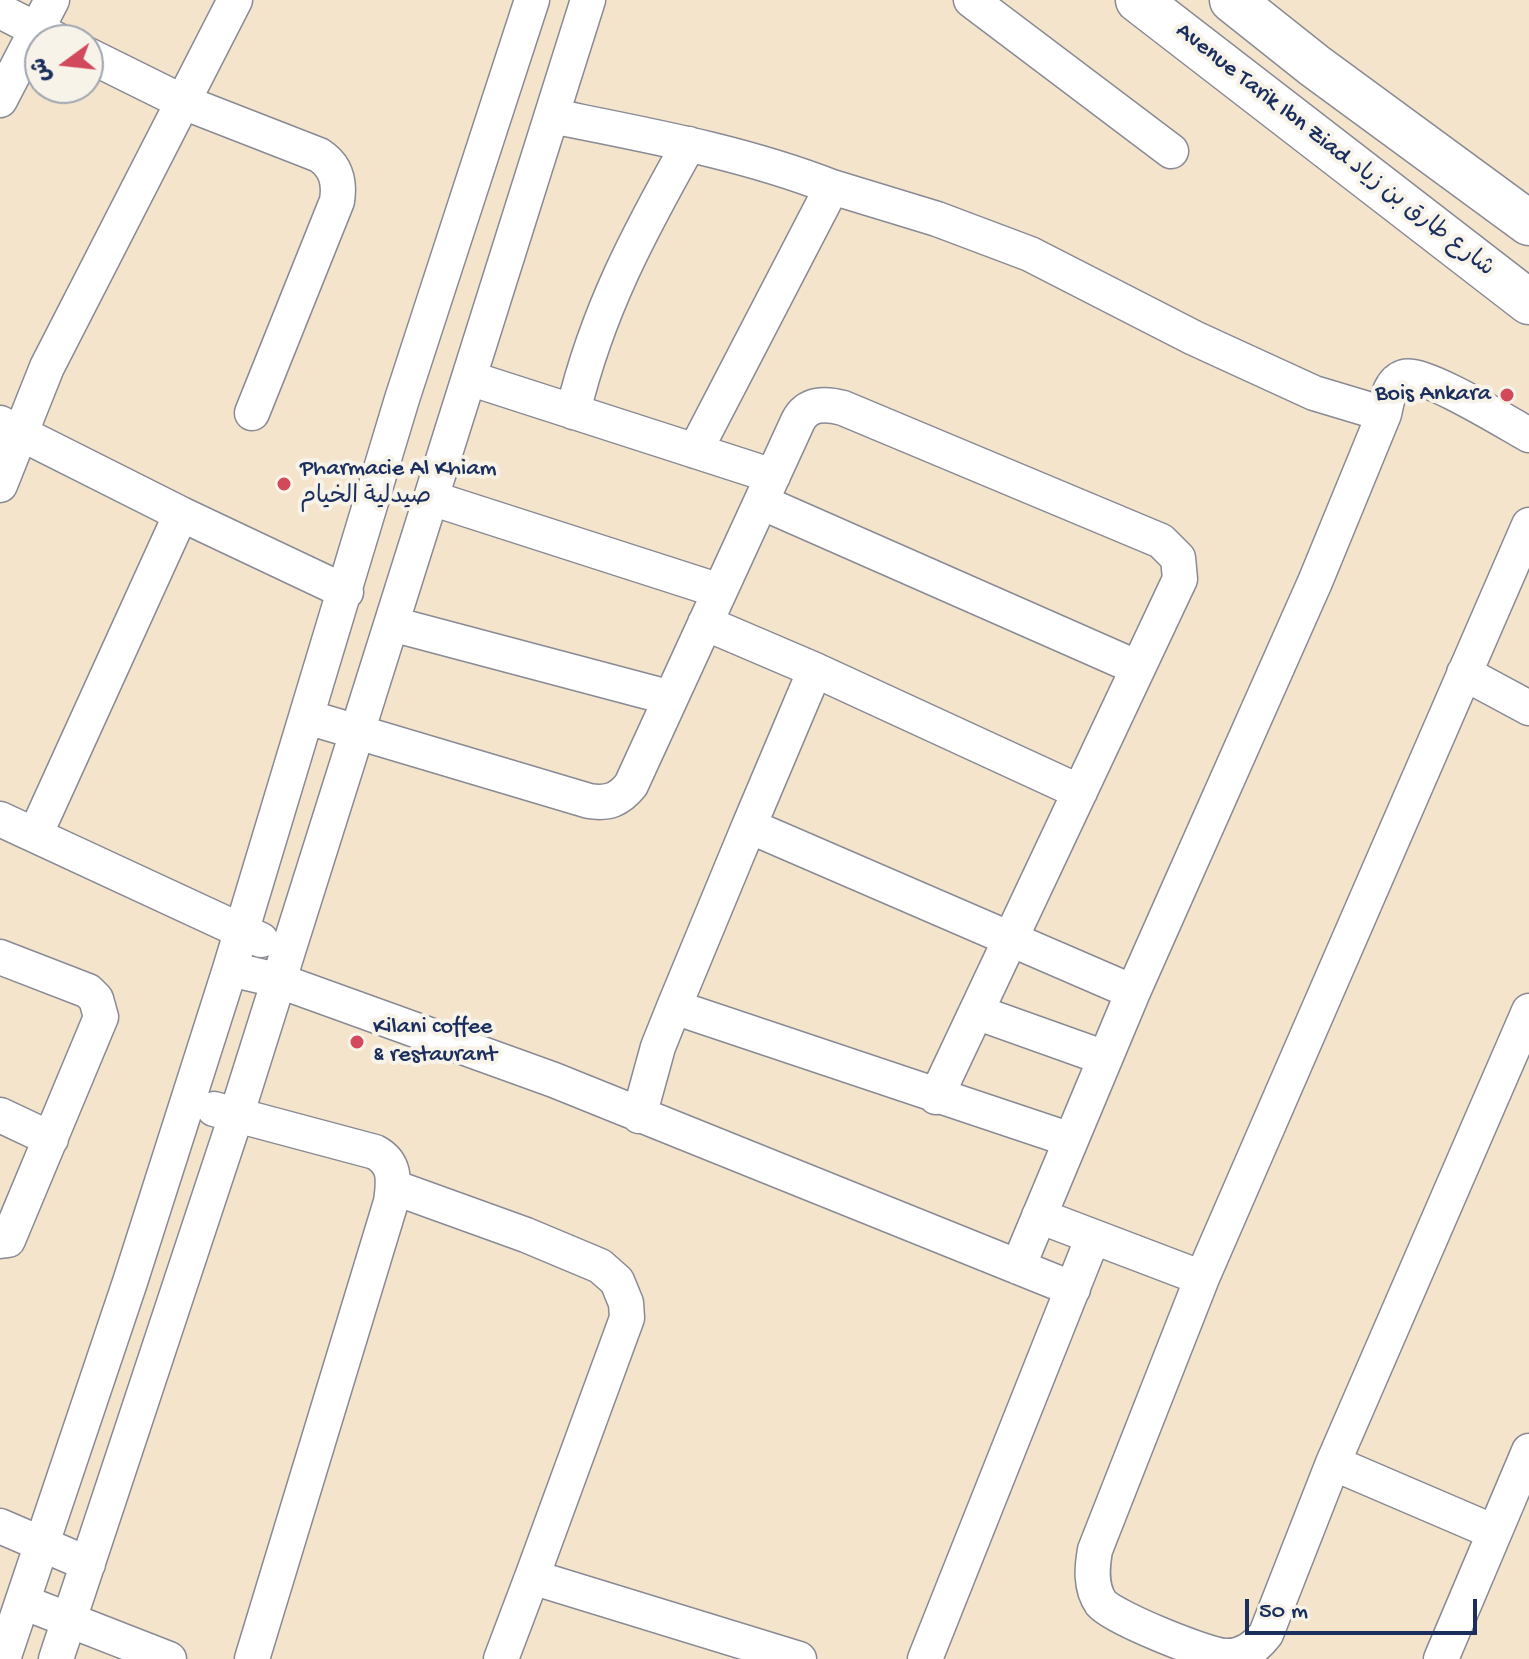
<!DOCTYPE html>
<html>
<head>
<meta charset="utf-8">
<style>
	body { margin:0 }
	#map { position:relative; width:1529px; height:1659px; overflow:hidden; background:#f5e4cc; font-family:"Gochi Hand","Playpen Sans Arabic",sans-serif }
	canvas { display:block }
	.north { position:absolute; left:24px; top:24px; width:80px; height:80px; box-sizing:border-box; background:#f7f3e8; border:2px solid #9fa5b1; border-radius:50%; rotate:255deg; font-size:22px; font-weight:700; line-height:32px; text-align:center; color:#1b2f5e }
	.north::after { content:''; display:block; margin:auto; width:28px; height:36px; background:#d1495b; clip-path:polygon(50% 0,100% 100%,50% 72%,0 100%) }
	.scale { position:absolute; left:1245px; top:1599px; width:232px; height:36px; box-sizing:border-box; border:4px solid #1b2f5e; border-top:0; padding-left:10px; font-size:24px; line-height:28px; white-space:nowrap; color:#1b2f5e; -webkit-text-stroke:6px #f7f3e8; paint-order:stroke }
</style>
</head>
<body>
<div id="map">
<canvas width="1529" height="1659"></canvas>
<div class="north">ش</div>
<div class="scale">50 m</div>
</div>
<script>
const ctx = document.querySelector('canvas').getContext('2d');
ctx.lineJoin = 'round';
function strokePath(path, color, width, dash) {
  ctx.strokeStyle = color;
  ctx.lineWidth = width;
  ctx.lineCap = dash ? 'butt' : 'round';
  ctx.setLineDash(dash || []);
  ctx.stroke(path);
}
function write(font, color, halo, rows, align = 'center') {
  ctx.font = font + ' "Gochi Hand","Playpen Sans Arabic",sans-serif';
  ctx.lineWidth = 8;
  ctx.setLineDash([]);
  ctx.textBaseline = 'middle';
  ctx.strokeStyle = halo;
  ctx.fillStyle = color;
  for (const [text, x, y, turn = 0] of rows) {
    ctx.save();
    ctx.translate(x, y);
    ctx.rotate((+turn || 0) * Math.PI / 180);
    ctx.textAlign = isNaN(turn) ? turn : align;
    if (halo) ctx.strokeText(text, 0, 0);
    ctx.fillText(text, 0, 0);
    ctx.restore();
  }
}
const minor = new Path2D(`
	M971,0L1171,151
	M0,11L57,40
	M88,55L183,102L319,155C336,166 340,182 337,201L252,413
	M0,100L52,0
	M552,116C646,135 742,152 832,187L695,451
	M832,187L937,219L1030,254L1194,338L1314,393L1384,414C1387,401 1389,382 1404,377C1424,371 1507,423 1529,435
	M469,378L773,476
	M573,412C597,311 639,233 689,144
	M0,423L181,514L346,592
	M0,485L47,367L235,0
	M431,498L720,591
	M761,502L1138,668
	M1529,525L1202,1278L1095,1550C1092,1567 1090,1587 1101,1603C1112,1617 1206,1655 1225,1656C1243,1657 1256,1647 1266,1634L1333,1463L1529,1011
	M705,623L815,670L749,826L1133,992
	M392,624L671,698
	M815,670L1080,792
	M1464,673L1529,708
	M307,717L589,801C608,804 619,800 631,785L798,421C807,403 825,403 843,408L1161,541L1178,558L1180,579L936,1097
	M0,819L261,940
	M35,835L181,514
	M0,957L88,991L96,999L101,1017L8,1240L0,1241
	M230,969L277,980L554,1080L1073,1289
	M674,1007L749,826
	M976,1012L1105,1058
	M214,1109L375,1152C396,1163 394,1181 391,1202L252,1659
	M0,1115L51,1139
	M639,1116L658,1047L674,1007L1071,1140
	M393,1187L526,1235L600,1266L617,1281L626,1303L627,1318L532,1577
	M1039,1216L1202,1278
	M1018,1267L1133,992L1315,582L1384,414
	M1333,1463L1494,1532
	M0,1526L88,1564
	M23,1602L169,1659
	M3,1659L130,1282L230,969L402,399L532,0
	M56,1659L236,1116L588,0
	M501,1659L532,1577L799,1659
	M925,1659L1093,1237
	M1441,1659L1529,1451`);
const primary = new Path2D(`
	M1138,0L1529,302
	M1232,0L1315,66L1529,223`);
const markers = [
	[1507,395,8,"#d1495b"],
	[284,484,8,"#d1495b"],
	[357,1042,8,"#d1495b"]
];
const streetNames = [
	["Avenue Tarik Ibn Ziad شارع طارق بن زياد",1334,151,38]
];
const poiNames = [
	["Bois Ankara",1491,395,"right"],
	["Pharmacie Al Khiam",300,470],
	["صيدلية الخيام",300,498],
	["Kilani coffee",373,1028],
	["& restaurant",373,1056]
];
strokePath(minor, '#888a95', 37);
strokePath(primary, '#888a95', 47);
strokePath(minor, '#fff', 34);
strokePath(primary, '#fff', 44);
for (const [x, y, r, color] of markers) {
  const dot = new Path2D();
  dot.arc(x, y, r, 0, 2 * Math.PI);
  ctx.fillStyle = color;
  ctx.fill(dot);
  strokePath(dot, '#f7f3e8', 3);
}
write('24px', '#1b2f5e', '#f7f3e8', streetNames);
write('24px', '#1b2f5e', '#f7f3e8', poiNames, 'left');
</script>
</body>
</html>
